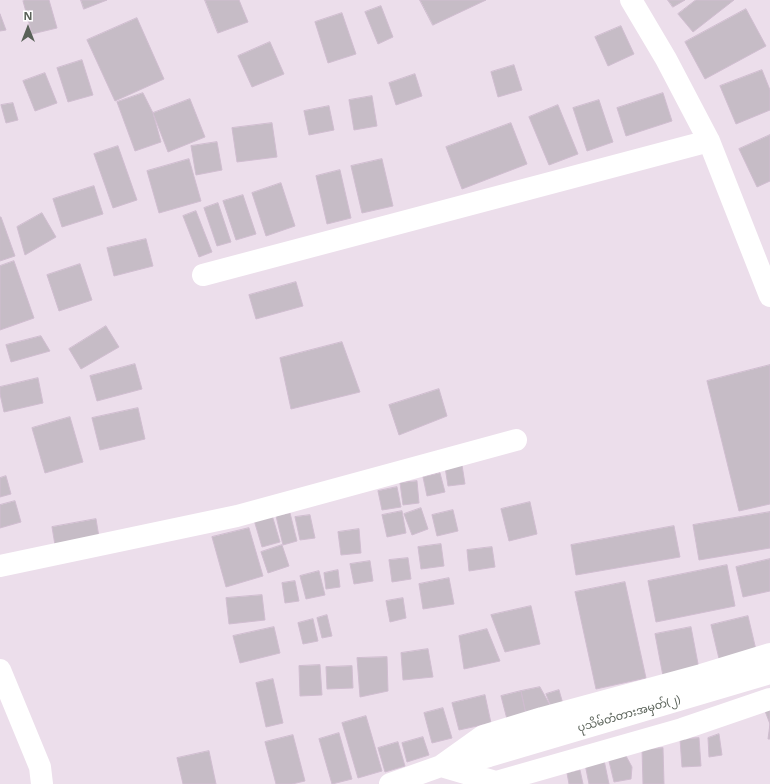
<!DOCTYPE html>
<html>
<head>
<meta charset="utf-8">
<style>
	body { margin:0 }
	#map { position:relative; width:770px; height:784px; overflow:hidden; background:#ecdeeb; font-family:"Noto Sans",sans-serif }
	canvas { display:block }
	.north { position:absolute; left:8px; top:8px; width:40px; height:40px; -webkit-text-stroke:3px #fff; paint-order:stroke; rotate:0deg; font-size:11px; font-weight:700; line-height:16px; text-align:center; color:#596158 }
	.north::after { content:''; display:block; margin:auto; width:14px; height:18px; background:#596158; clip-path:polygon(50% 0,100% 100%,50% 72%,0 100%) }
</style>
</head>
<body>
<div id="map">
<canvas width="770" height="784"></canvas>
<div class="north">N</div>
</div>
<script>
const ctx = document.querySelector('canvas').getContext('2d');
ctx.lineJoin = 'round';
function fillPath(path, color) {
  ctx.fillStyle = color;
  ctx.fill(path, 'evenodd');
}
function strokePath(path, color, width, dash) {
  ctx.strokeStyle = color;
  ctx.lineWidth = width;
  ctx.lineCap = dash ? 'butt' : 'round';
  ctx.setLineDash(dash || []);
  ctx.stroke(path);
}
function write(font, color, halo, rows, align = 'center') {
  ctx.font = font + ' "Noto Sans","Noto Sans Myanmar",sans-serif';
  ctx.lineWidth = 4;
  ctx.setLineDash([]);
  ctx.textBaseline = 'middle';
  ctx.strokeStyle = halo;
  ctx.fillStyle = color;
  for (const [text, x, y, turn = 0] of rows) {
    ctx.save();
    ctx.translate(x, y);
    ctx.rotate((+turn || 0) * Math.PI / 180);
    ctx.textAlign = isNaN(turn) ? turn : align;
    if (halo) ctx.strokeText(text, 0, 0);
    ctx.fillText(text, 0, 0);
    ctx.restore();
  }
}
const building = new Path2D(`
	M24,0H49L57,28L32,34L23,1Z
	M81,0H107L84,9Z
	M205,0H239L248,22L218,33Z
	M420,0H486L433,25Z
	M668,0H685L673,7Z
	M696,0H734L693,32L678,14Z
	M381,6L393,37L378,44L365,12Z
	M746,9L766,46L705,79L685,42Z
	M342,13L356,54L328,63L315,22Z
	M0,14L6,30L0,31Z
	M137,18L164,79L115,101L87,40Z
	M621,26L634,54L608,66L595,37Z
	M270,42L284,74L252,87L238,56Z
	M82,60L93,95L68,102L57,68Z
	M514,65L522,90L498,97L491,72Z
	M762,70L770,90V110L736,124L720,86Z
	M45,73L57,103L35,111L23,81Z
	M415,74L422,96L396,105L389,83Z
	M143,93L153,113L161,142L135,151L117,102Z
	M663,93L672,121L626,136L617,108Z
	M372,96L377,126L354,130L349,100Z
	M190,99L205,137L168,152L153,113Z
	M599,100L613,142L587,151L573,108Z
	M13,103L18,120L6,123L1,105Z
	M558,105L578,154L549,165L529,117Z
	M329,106L334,130L309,135L304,111Z
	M272,123L277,157L237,162L232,128Z
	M511,123L527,164L462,189L446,147Z
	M770,135V181L757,187L739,149Z
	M217,142L222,170L196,175L191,146Z
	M118,146L137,200L113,208L94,154Z
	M189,159L201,201L159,213L147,171Z
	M382,159L393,206L362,213L351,166Z
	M340,170L351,218L327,224L316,176Z
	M281,183L295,226L266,236L252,193Z
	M94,186L103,214L62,227L53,199Z
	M243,195L256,234L236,240L223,201Z
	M218,203L231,242L217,246L204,208Z
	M196,211L212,252L199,257L183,216Z
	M42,213L56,237L25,255L17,227Z
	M0,217H1L15,256L0,261Z
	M146,239L153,266L114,276L107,248Z
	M14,261L34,318L0,330V266Z
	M80,264L92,300L59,311L47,275Z
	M296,282L303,306L256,319L249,295Z
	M106,326L119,347L81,369L69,349Z
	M41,336L50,351L11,362L6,345Z
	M342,342L360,392L291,409L280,358Z
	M135,364L142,389L97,401L90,376Z
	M770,365V504L739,511L707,381Z
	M38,378L43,403L4,412L0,394V387Z
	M439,389L447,416L399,435L389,405Z
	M138,408L145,439L100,450L92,418Z
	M70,417L83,462L45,473L32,428Z
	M462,465L465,484L448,486L445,467Z
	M440,473L445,492L427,496L423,477Z
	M6,476L11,494L0,497V478Z
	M417,481L419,503L403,505L400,483Z
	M397,487L401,507L382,510L378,491Z
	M15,501L21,522L0,528V505Z
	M530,502L537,534L509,541L501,509Z
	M421,508L428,529L412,535L404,514Z
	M453,510L458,531L437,536L432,515Z
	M402,511L406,533L387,537L382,515Z
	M770,512V548L699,560L693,525Z
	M290,513L297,541L283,545L276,516Z
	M272,515L280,542L262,547L254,520Z
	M310,515L315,538L300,540L295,517Z
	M96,519L100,543L56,551L52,527Z
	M674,526L680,557L576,575L571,545Z
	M249,528L263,576L226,587L212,537Z
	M359,529L361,553L341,555L338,532Z
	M441,544L444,566L421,569L418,547Z
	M282,545L289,566L268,573L261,552Z
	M492,547L495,567L469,571L467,550Z
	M408,558L411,579L392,582L389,560Z
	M770,559V591L743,597L736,567Z
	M370,561L373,581L354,584L350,564Z
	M727,565L735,606L656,622L648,581Z
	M338,570L340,587L326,589L324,573Z
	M319,571L325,595L306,599L300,576Z
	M449,578L454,604L423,609L419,584Z
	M295,581L299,601L285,603L282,583Z
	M625,582L646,678L596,689L575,592Z
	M262,595L265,620L229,624L226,598Z
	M403,598L406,618L390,622L386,601Z
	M531,606L540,644L505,652L491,615Z
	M327,615L332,636L322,638L317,618Z
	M748,616L757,654L720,663L711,625Z
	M313,619L318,641L303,644L298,623Z
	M274,627L280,653L240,663L233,636Z
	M691,627L699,669L663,676L655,634Z
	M487,629L500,661L464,669L459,636Z
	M428,649L433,677L403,680L401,653Z
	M387,657L388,691L360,697L357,658Z
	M320,665L322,695L300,696L299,666Z
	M352,666L353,688L327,689L326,667Z
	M273,679L283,723L266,727L256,683Z
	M540,687L551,707L527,719L521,691Z
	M559,690L563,704L551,707L546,694Z
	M521,691L527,719L508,723L501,696Z
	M485,695L491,723L459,730L452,703Z
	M443,708L452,738L432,743L424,713Z
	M770,710V739H768L770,724L765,711Z
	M366,716L382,771L358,778L342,723Z
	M339,733L352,779L332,784L319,739Z
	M719,734L722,755L709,757L708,738Z
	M293,735L305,781L292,784H276L265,742Z
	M423,737L429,755L407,762L402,743Z
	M699,738L701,766L682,767L680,739Z
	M398,742L405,766L385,772L378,748Z
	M663,748L664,784H643L642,749Z
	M209,751L216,784H183L177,758Z
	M625,754L632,767L631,779L614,782L608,757Z
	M604,760L609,784H589L585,764Z
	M580,770L583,784H569L567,773Z`);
const minor = new Path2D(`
	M631,0L666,59L709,141L770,296
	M203,275L709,141
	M0,566L237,516L516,440
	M770,654L701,675L542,718L483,736L441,766L496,782L682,729L770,699
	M0,670L40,767L42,784
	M390,784L441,766L470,761L489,756L770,673`);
const streetNames = [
	["ပုသိမ်တံတားအမှတ်(၂)",629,714,-16]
];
fillPath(building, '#c6bcc6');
strokePath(building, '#d0bdd0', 1);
strokePath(minor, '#fff', 22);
write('11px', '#596158', '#fff', streetNames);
</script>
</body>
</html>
